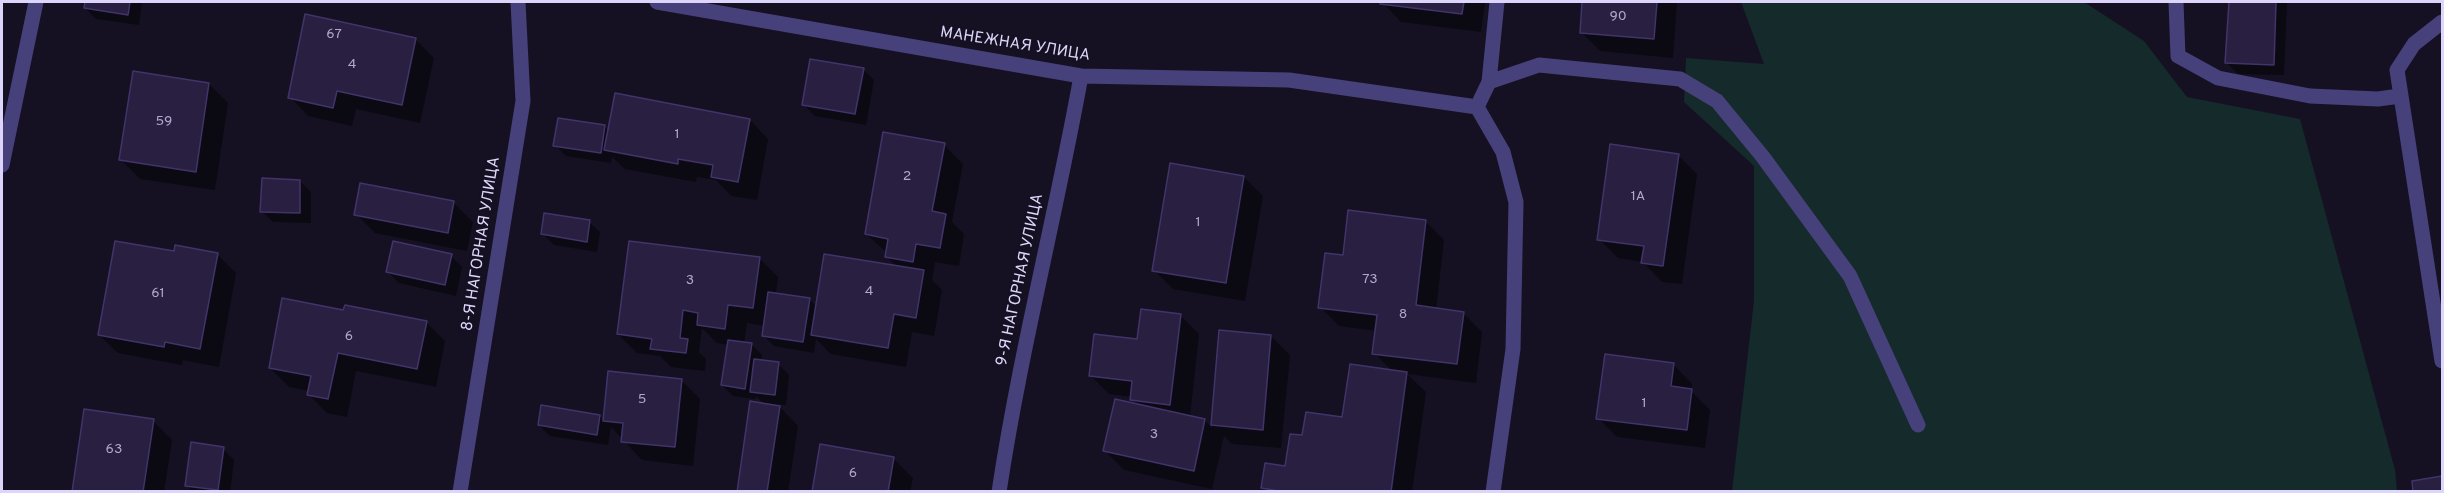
<!DOCTYPE html>
<html>
<head>
<meta charset="utf-8">
<style>
	body { margin:0 }
	#map { position:relative; width:2444px; height:493px; overflow:hidden; background:#151122; font-family:Overpass,sans-serif }
	canvas { display:block }
	.frame { position:absolute; inset:0; border:3px solid #ddd6fa; pointer-events:none }
</style>
</head>
<body>
<div id="map">
<canvas width="2444" height="493"></canvas>
<div class="frame"></div>
</div>
<script>
const ctx = document.querySelector('canvas').getContext('2d');
ctx.lineJoin = 'round';
function fillPath(path, color) {
  ctx.fillStyle = color;
  ctx.fill(path, 'evenodd');
}
function strokePath(path, color, width, dash) {
  ctx.strokeStyle = color;
  ctx.lineWidth = width;
  ctx.lineCap = dash ? 'butt' : 'round';
  ctx.setLineDash(dash || []);
  ctx.stroke(path);
}
function write(font, color, halo, rows, align = 'center') {
  ctx.font = font + ' Overpass,sans-serif';
  ctx.lineWidth = 4.5;
  ctx.setLineDash([]);
  ctx.textBaseline = 'middle';
  ctx.strokeStyle = halo;
  ctx.fillStyle = color;
  for (const [text, x, y, turn = 0] of rows) {
    ctx.save();
    ctx.translate(x, y);
    ctx.rotate((+turn || 0) * Math.PI / 180);
    ctx.textAlign = isNaN(turn) ? turn : align;
    if (halo) ctx.strokeText(text, 0, 0);
    ctx.fillText(text, 0, 0);
    ctx.restore();
  }
}
const green = new Path2D(`
	M1741,2H2084L2144,41L2187,97L2300,119L2395,470L2397,491H1732L1754,301V166L1684,102L1686,58L1764,64Z`);
const shadow = new Path2D(`
	M86,2H142L139,25L96,19L85,8Z
	M1382,2H1485L1481,32L1401,22Z
	M1584,2H1677L1673,58L1600,51L1581,32Z
	M2230,2H2287L2284,75L2238,74L2227,63Z
	M415,39L434,58L420,123L356,109L352,126L308,116L290,97Z
	M863,69L874,80L866,125L815,116L804,105Z
	M209,84L228,103L215,190L140,179L121,160Z
	M559,120L605,127L609,131L750,120L768,139L757,200L731,196L716,180L697,177L696,182L625,169L612,157L611,163L566,156L555,145Z
	M944,145L963,164L952,222L964,234L959,266L935,262L932,280L942,290L934,336L912,332L906,367L831,354L816,339L814,353L774,346L763,335L765,326L747,323L744,343L751,344L762,355L761,361L778,364L789,375L786,405L777,404L798,426L788,492H738L765,405L756,396L755,399L733,396L722,385L728,345L717,343L702,328L699,352L706,359L705,371L671,367L660,356L637,353L618,334L759,258L778,277L776,294L810,300L817,307L897,267L886,256L887,253L866,234Z
	M1678,155L1697,174L1682,284L1662,282L1643,262L1618,258L1599,239Z
	M1244,177L1263,196L1245,301L1173,289L1154,270Z
	M300,181L311,192V223L273,222L262,211Z
	M361,185L454,203L473,222L467,251L375,233L356,214Z
	M1425,221L1444,240L1436,310L1463,313L1482,332L1476,383L1407,374L1426,392L1412,492H1267L1263,488L1287,468L1303,437L1344,418L1392,371L1374,353L1377,331L1339,326L1320,307L1344,256Z
	M589,222L600,232L597,252L554,245L543,234Z
	M175,253L217,254L236,273L219,367L183,360L182,365L118,353L99,335Z
	M451,256L462,267L456,296L399,283L388,272Z
	M344,312L426,322L445,341L436,387L356,371L347,417L327,413L308,394L309,391L289,387L270,368Z
	M1180,315L1199,334L1190,417L1205,420L1212,428L1221,332L1271,336L1290,355L1281,448L1232,444L1224,436L1212,489L1124,470L1105,451L1138,406L1132,397L1109,394L1090,375Z
	M1674,365L1692,384L1691,391L1710,410L1705,448L1617,437L1598,418Z
	M681,380L700,399L693,466L642,460L611,427L608,445L550,436L539,425L600,416L604,421Z
	M153,421L172,440L164,492H74Z
	M223,449L234,460L230,492H193L187,485Z
	M894,459L913,478L910,492H813Z`);
const building = new Path2D(`
	M85,2H130L128,15L84,8Z
	M1381,2H1464L1462,14L1380,4Z
	M1582,2H1657L1654,39L1580,33Z
	M2229,2H2276L2274,65L2225,63Z
	M305,14L416,38L402,105L337,91L333,108L288,98Z
	M810,59L864,68L855,114L802,105Z
	M133,71L209,83L196,172L119,160Z
	M615,93L750,119L738,182L711,177L713,165L678,159V164L604,150Z
	M558,118L605,125L601,153L553,146Z
	M883,132L945,143L932,211L946,214L940,248L916,244L913,262L885,257L888,239L865,234Z
	M1610,144L1679,154L1663,266L1641,263L1644,246L1597,240Z
	M1170,163L1244,176L1226,283L1152,271Z
	M262,178L300,180V213L260,212Z
	M360,183L454,201L448,233L354,215Z
	M1348,210L1426,220L1416,305L1464,312L1457,364L1372,354L1377,315L1318,308L1325,253L1343,255Z
	M544,213L590,220L587,242L541,234Z
	M115,241L174,251L175,245L218,253L200,349L165,342L164,347L98,335Z
	M393,241L452,254L445,285L386,272Z
	M629,241L760,257L753,308L728,305L725,329L697,325L698,313L683,310L680,338L688,339L686,353L650,349L652,339L617,334Z
	M824,254L924,270L916,318L894,314L888,348L811,335Z
	M768,292L810,298L803,342L762,336Z
	M282,298L343,310L345,305L427,321L417,369L338,353L328,399L307,395L311,376L269,368Z
	M1141,309L1181,314L1170,405L1130,400L1132,381L1089,376L1094,334L1137,339Z
	M1219,330L1271,335L1263,430L1211,425Z
	M728,340L752,343L745,389L721,385Z
	M1605,354L1674,363L1671,386L1692,389L1687,430L1596,419Z
	M754,359L779,362L775,395L750,392Z
	M1350,364L1407,372L1391,492H1285L1261,488L1265,463L1285,466L1290,434L1302,435L1306,412L1342,417Z
	M608,371L682,379L675,447L621,442L623,423L603,421Z
	M1115,399L1205,419L1194,471L1103,451Z
	M750,401L780,406L767,492H737Z
	M541,405L600,415L597,435L538,425Z
	M84,409L154,419L143,492H72Z
	M191,442L224,447L218,490L185,486Z
	M820,444L894,457L888,492H812Z
	M2442,476V492H2413L2412,481Z`);
const minor = new Path2D(`
	M657,2L1081,76L1289,80L1477,107
	M2176,2L2178,56L2218,78L2310,96L2378,99L2400,96
	M2442,22L2414,44L2397,70L2442,361
	M1489,82L1539,65L1680,79L1717,101L1763,157L1850,276L1918,425
	M2,165L36,2
	M460,492L523,101L518,2
	M999,492C1020,352 1056,215 1081,76
	M1493,492L1513,349L1516,202L1503,152L1477,107L1489,82L1497,2`);
const numberNames = [
	["90",1618,17],
	["67",334,35],
	["4",352,65],
	["59",164,122],
	["1",677,135],
	["2",907,177],
	["1А",1638,197],
	["1",1198,223],
	["73",1370,280],
	["3",690,281],
	["4",869,292],
	["61",158,294],
	["8",1403,315],
	["6",349,337],
	["5",642,400],
	["1",1644,404],
	["3",1154,435],
	["63",114,450],
	["6",853,474]
];
const streetNames = [
	["МАНЕЖНАЯ УЛИЦА",1015,45,9],
	["8-Я НАГОРНАЯ УЛИЦА",482,244,-81],
	["9-Я НАГОРНАЯ УЛИЦА",1021,280,-78]
];
fillPath(green, '#142a2b');
fillPath(shadow, '#0007');
fillPath(building, '#281f41');
strokePath(building, '#42346a', 1.5);
strokePath(minor, '#47417b', 15);
write('14px', '#b0a8cc', null, numberNames);
write('16px', '#ddd6fa', '#151122', streetNames);
</script>
</body>
</html>
